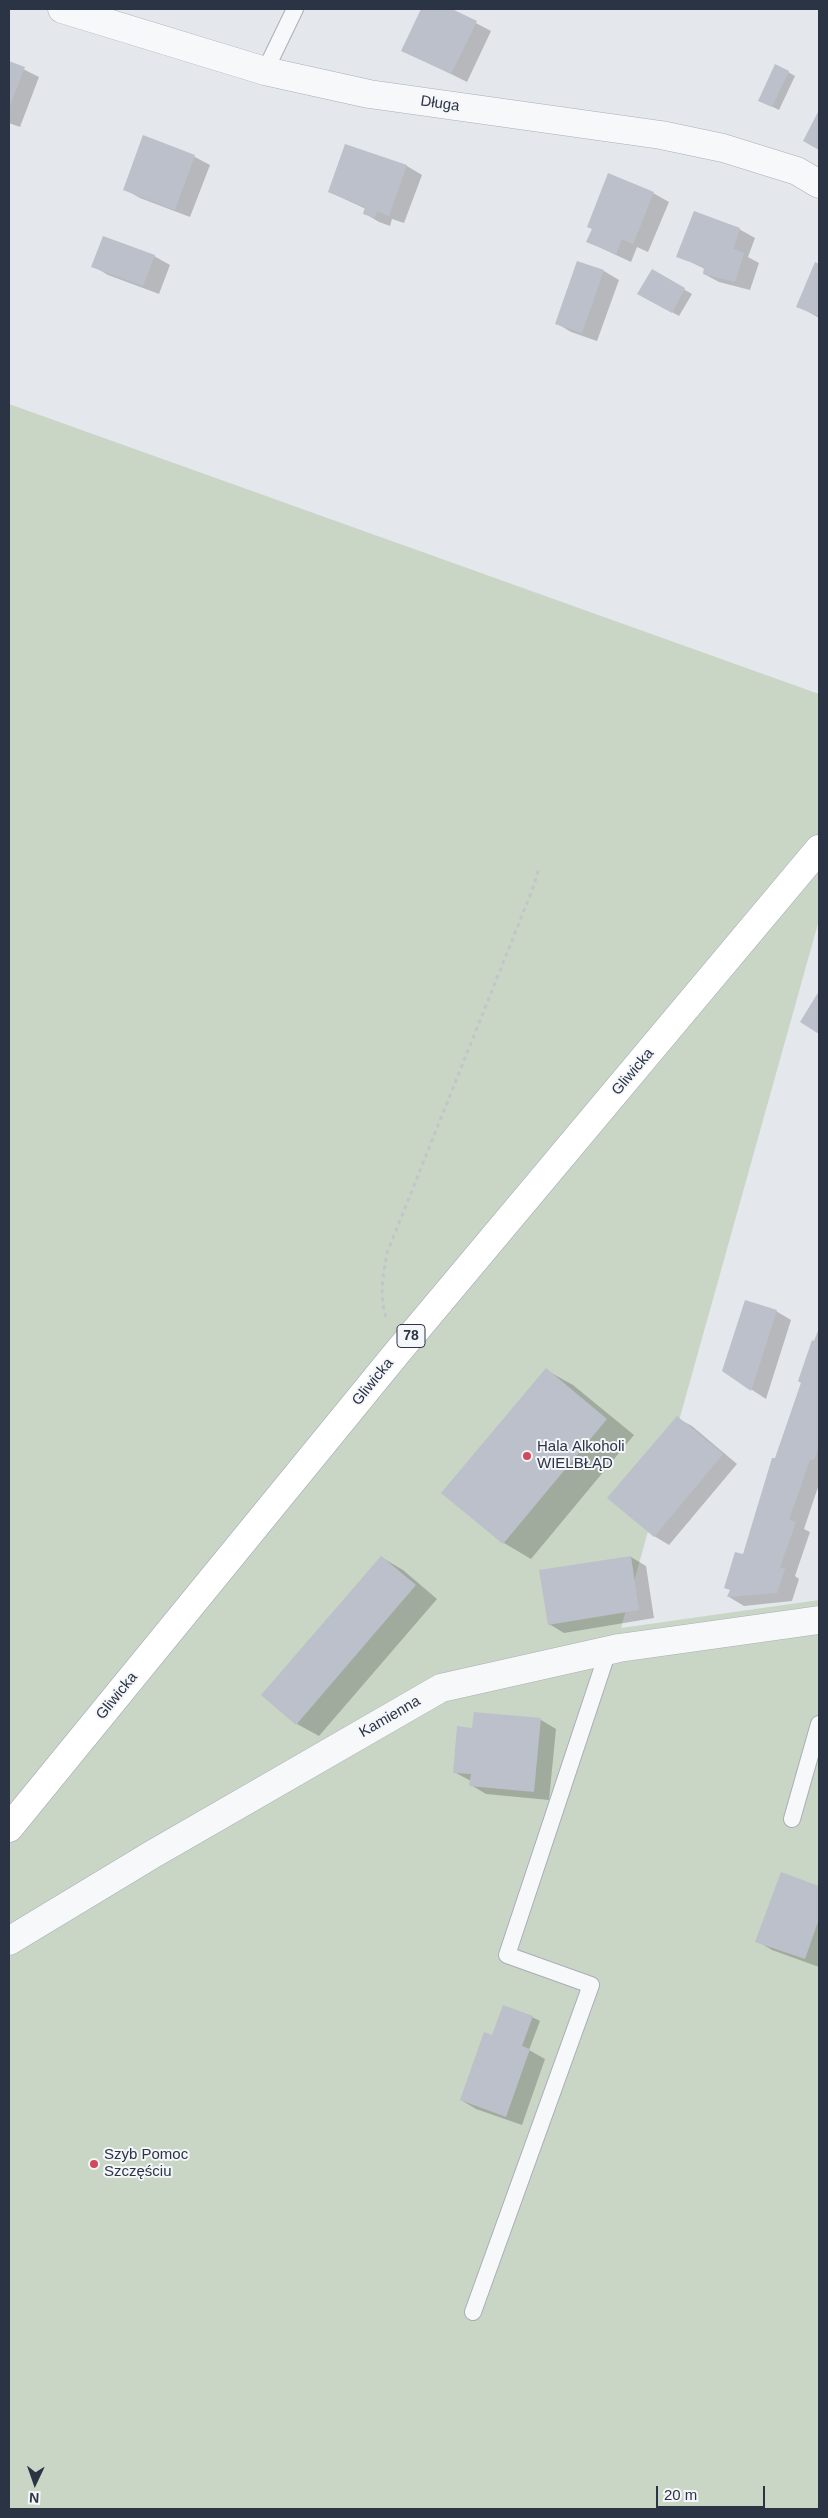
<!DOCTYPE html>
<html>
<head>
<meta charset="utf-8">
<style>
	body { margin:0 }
	#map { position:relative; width:828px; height:2518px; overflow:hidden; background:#e4e7ec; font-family:Helvetica,sans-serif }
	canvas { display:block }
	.frame { position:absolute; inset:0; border:10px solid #2b3445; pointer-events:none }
	.north { position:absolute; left:10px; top:2458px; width:50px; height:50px; -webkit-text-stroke:4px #f4f6f9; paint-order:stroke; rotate:183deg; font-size:14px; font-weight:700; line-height:20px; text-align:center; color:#2b3445 }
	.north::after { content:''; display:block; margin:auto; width:18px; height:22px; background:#2b3445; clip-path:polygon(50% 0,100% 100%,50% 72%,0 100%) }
	.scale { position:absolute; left:656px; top:2486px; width:109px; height:22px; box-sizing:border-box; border:2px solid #2b3445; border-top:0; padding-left:6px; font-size:15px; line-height:18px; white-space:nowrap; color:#2b3445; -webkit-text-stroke:4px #f4f6f9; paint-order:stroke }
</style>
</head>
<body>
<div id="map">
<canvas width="828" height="2518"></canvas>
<div class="frame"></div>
<div class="north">N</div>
<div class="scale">20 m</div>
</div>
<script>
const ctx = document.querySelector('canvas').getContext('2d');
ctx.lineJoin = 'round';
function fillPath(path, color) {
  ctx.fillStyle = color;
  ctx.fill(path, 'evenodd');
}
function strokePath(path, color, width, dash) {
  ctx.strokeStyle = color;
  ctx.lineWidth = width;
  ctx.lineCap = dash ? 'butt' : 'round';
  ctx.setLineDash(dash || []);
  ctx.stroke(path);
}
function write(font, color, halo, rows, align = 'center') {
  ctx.font = font + ' Helvetica,sans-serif';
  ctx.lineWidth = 4;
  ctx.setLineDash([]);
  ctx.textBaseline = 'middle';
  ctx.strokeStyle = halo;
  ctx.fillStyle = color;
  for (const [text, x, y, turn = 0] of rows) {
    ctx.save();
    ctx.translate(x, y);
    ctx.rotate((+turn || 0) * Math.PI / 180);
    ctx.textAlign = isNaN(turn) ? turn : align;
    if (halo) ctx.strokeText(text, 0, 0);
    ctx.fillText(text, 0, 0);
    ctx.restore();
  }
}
const green = new Path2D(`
	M9,404L819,694V920L621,1628L819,1600V2509H9Z`);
const shadow = new Path2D(`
	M423,9H449L491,31L467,82L403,50Z
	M9,62L39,77L20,127L9,123Z
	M788,72L795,76L779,110L767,104Z
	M143,136L195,157L210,165L190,217L140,198L124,189Z
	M346,146L407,166L422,175L404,223L392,219L390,226L379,222L364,213L366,209L329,192Z
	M653,193L669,202L648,252L637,247L631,262L588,242Z
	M739,229L755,238L748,257L759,263L750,290L719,282L704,274L705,269L678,256Z
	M154,256L170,265L159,294L108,275L93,266Z
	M578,263L604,271L619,280L597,341L571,332L556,323Z
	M815,264L819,265V318L798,306Z
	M652,271L692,294L679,316L639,294Z
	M776,1311L791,1320L766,1399L723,1371Z
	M819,1330V1484L804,1529L810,1532L795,1576L799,1579L792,1601L744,1606L729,1597Z
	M546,1370L573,1385L634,1435L531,1559L504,1543L443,1493Z
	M677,1418L692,1426L737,1464L669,1545L654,1536Z
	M381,1557L403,1570L437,1599L319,1736L297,1724Z
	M631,1557L646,1566L654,1618L564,1633L549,1624Z
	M541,1720L556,1729L549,1800L486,1794L471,1785V1781L454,1772L473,1729Z
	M782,1874L819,1887V1967L772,1950L757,1941Z
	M532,2017L540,2021L529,2050L545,2059L522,2125L476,2109L461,2100L499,2039Z`);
const building = new Path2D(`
	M421,9H452L477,21L451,74L401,51Z
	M9,61L25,67L9,108Z
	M775,64L789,71L772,107L758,101Z
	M819,110V150L803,141Z
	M143,135L195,155L175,210L123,190Z
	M345,144L407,165L389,216L377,211L375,218L363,214L365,207L328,192Z
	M608,173L654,192L633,244L622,239L616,254L586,242L592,229L587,227Z
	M694,211L740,228L733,249L744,253L735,282L703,274L704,267L676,257Z
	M103,236L155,255L143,286L91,267Z
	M577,261L604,270L582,333L555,324Z
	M815,262L819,264V316L796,307Z
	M652,269L685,288L672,313L637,294Z
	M819,991V1034L800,1022Z
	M745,1300L777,1310L751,1391L722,1371Z
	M819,1328V1445L814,1460L810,1459L789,1520L796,1522L780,1567L785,1569L777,1593L727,1597L730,1590L724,1588L735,1552L743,1554L772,1458H775L801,1383L798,1381L812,1340L814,1341Z
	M546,1368L607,1419L503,1544L441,1493Z
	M677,1416L723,1454L654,1537L607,1498Z
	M381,1556L416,1585L296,1725L261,1695Z
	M631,1556L639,1610L548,1625L539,1570Z
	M474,1712L541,1718L534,1792L469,1786L471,1774L453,1773L457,1726L472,1728Z
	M781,1872L819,1886V1919L805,1959L755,1942Z
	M503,2005L533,2016L522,2046L530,2049L506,2117L460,2100L484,2032L492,2035Z`);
const path = new Path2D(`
	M386,1317C379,1295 383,1275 387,1253L533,888L539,868`);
const service = new Path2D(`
	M265,71L295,9
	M792,1819L819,1724
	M473,2312L591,1985L507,1955L608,1651`);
const minor = new Path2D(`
	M62,9L265,71L369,94L661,135L723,148L797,171L819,184
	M9,1941L153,1854L441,1688L619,1648L819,1620`);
const primary = new Path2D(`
	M9,1828L396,1354L819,849`);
const markers = [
	[527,1456,5,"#d1495b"],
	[94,2164,5,"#d1495b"]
];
const shields = [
	[411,1336,28]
];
const shieldNames = [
	["78",411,1336]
];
const streetNames = [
	["Długa",440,104,8],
	["Gliwicka",633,1072,-50],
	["Gliwicka",373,1382,-51],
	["Gliwicka",117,1696,-51],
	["Kamienna",390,1717,-30]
];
const poiNames = [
	["Hala Alkoholi",537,1447],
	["WIELBŁĄD",537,1464],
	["Szyb Pomoc",104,2155],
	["Szczęściu",104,2172]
];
fillPath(green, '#c9d6c5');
fillPath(shadow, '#0003');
fillPath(building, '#bbc0ca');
strokePath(service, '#a9aeb7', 18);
strokePath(minor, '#a9aeb7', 29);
strokePath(primary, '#a3abb8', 29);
strokePath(path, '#c2c5cb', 3, [4, 4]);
strokePath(service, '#f7f8fa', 16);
strokePath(minor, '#f7f8fa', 28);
strokePath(primary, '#fff', 28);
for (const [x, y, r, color] of markers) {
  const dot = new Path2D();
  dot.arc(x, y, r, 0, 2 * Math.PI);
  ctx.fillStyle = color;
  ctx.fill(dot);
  strokePath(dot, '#f4f6f9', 2);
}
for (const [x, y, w] of shields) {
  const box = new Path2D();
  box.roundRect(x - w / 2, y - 11.5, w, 23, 4);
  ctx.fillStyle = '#f4f6f9';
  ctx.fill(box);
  strokePath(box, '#2b3445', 1);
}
write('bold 14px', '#2b3445', null, shieldNames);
write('15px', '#2b3445', '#f4f6f9', streetNames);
write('15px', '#2b3445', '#f4f6f9', poiNames, 'left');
</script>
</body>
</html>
